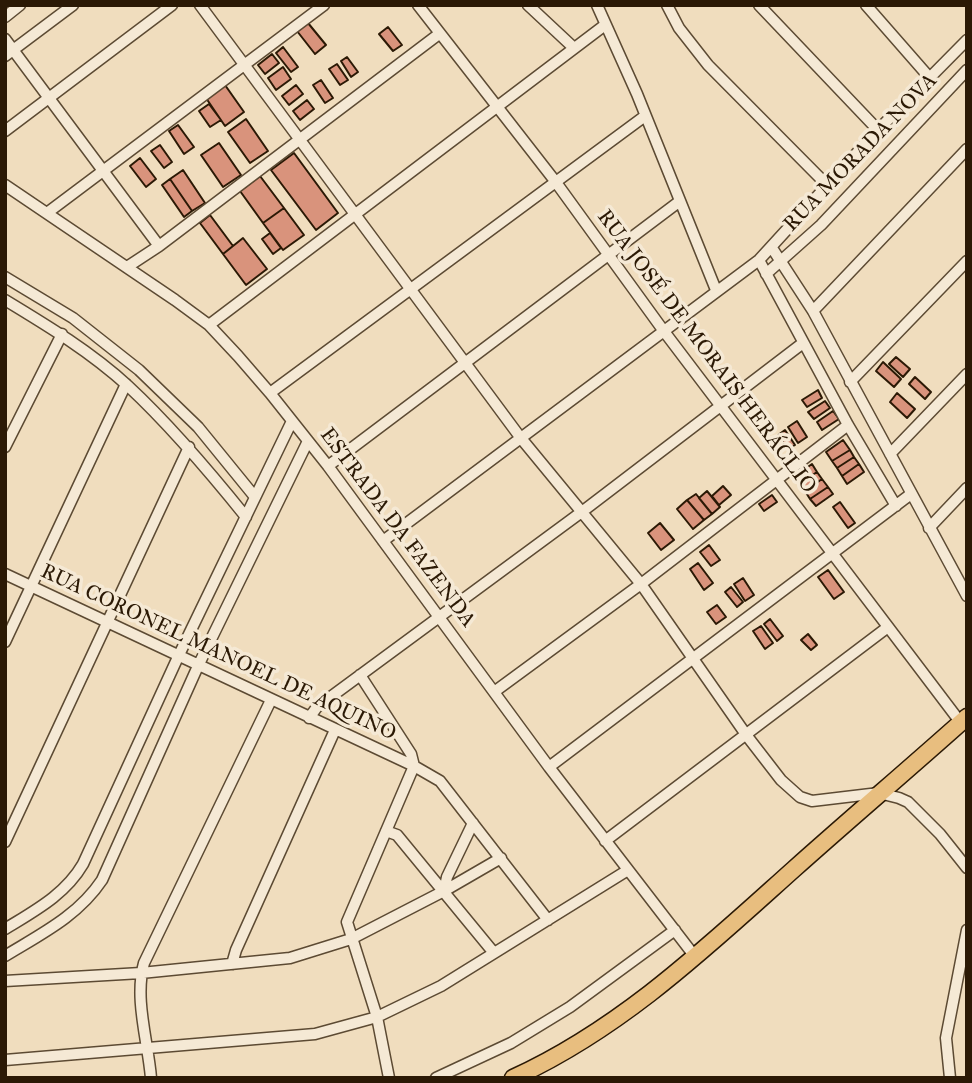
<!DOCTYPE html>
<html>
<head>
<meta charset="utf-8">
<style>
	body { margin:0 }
	#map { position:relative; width:972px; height:1083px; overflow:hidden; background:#f0ddbe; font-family:"IM FELL Great Primer",serif }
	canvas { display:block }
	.frame { position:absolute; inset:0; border:7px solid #2b1905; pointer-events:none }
</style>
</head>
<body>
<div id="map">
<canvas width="972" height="1083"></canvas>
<div class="frame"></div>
</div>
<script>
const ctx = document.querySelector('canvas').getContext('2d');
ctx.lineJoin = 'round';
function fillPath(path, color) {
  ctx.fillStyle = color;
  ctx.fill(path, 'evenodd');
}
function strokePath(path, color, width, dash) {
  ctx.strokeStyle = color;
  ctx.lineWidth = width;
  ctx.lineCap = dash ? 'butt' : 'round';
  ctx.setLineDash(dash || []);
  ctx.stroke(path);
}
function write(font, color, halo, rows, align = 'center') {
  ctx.font = font + ' "IM FELL Great Primer",serif';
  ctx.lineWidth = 7;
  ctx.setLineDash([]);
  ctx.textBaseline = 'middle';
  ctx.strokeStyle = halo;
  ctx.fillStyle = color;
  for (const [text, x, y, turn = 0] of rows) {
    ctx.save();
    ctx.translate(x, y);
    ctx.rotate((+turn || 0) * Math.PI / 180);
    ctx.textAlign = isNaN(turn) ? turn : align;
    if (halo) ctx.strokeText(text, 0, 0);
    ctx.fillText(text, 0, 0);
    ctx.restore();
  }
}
const building = new Path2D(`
	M308,23L326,45L315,54L297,31Z
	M388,27L402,45L393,51L379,34Z
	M283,47L298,67L291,72L276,53Z
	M272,54L279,63L265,74L258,65Z
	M347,57L358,72L351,77L341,61Z
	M337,64L348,80L340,85L329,69Z
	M283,67L291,79L276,90L268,78Z
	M321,80L333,98L325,103L313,85Z
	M225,85L244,112L225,126L206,98Z
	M296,85L303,94L289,105L282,96Z
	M307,100L314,109L300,120L293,111Z
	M209,104L221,120L210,127L199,111Z
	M246,119L268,151L250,163L228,132Z
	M178,125L194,147L184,154L169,131Z
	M219,143L241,175L223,187L201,155Z
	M160,145L172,162L164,168L151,151Z
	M294,153L338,213L316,230L271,170Z
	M140,158L156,179L146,187L130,166Z
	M183,170L205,203L192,211L170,179Z
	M260,176L284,208L263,223L240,191Z
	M170,179L192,211L184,217L162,185Z
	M284,208L304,235L283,250L263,223Z
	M210,215L233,246L223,254L200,223Z
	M270,233L281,248L273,254L262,239Z
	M243,238L267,269L246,285L223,254Z
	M896,357L910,369L903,377L889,364Z
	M883,362L901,379L894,387L876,371Z
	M915,377L931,392L925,399L909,384Z
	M818,390L822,398L807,407L802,400Z
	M897,393L915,409L907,418L890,402Z
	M825,401L830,408L814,419L808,412Z
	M833,411L839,419L822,430L817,422Z
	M797,421L807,437L798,443L788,427Z
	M785,430L795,445L788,449L778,435Z
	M843,440L850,450L832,461L826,452Z
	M850,450L854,457L837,468L832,461Z
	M854,457L859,464L842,476L837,468Z
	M812,464L817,472L800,483L795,476Z
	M859,464L864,472L847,484L842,476Z
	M817,472L822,479L805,491L800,483Z
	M822,479L828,487L810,499L805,491Z
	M723,486L731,495L719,505L712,496Z
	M828,487L833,494L816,506L810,499Z
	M707,491L720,507L712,514L699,498Z
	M696,494L712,514L704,520L687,500Z
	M772,495L777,502L764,511L759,504Z
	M687,500L704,520L693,529L677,509Z
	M840,502L855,523L848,528L833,507Z
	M660,523L674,540L661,550L648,533Z
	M709,545L720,560L711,566L700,552Z
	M698,563L713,583L704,590L690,569Z
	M828,570L844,592L834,599L818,577Z
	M743,578L754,595L745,601L734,584Z
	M731,587L743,602L737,607L725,592Z
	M717,605L726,617L716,624L707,612Z
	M770,619L783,636L777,641L764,624Z
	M761,626L773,643L765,649L753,631Z
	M808,634L817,645L811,650L801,640Z`);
const street = new Path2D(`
	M200,5L520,437L641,584L747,736L781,780L800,797L812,801L879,793L899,798L908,802L940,834L967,868
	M418,5L555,181L663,330L961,723
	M528,5L574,48
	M597,5L637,94L716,290
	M667,5L679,28L708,65L828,186
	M759,5L878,130
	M866,5L929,77
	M5,17L20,5
	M5,39L159,246
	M5,56L73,5
	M5,131L172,5
	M5,185L175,300L209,325L238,356L270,393L328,466L549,767L696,958
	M47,213L324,5
	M772,248L813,311L967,596
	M759,260L848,425L896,506
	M127,267L159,246L439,34
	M766,274L821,225L967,70
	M5,277L73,318L139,370L198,427L255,497
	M5,300C48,326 91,352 128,386C171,426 209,471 246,517
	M813,311L967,149
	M209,325L605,25
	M850,382L967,261
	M270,393L645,116
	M5,447L62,334
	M890,454L967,374
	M328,466L680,201
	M929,528L967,488
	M383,541L759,260L878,130L967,40
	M5,574L414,766L440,781L548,920
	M5,642L126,384
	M360,675L411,754L414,766L347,922L377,1017L389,1078
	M494,692L641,584L848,425
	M309,718L317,707L583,511L803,343
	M549,767L911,494
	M386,831L397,835L494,953
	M605,841L888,627
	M5,842L189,447
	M444,891L447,877L473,823
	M5,929C34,911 65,895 83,864L178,657L292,421
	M5,956C41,934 78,916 102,880L198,666L308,441
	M232,964L236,950L335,730
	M5,981L141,973L290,958L351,939L444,891L501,858
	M5,1060L315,1034L377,1017L441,986L628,870
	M151,1078C148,1041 134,999 144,963L271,700
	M436,1078L511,1043L570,1007L675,930
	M950,1078L946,1038L967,930`);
const primary = new Path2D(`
	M513,1078C621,1029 707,947 794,869C851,818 910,768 967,717`);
const streetNames = [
	["RUA MORADA NOVA",861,153,-46],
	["RUA JOSÉ DE MORAIS HERÁCLIO",706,352,53],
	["ESTRADA DA FAZENDA",397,528,53],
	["RUA CORONEL MANOEL DE AQUINO",218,653,25]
];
fillPath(building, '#d9937c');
strokePath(building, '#2b1905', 2);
strokePath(street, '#5c4a33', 13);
strokePath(primary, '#2b1905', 19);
strokePath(street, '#f5e9d5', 10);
strokePath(primary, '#e8be7f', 16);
write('21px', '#2b1905', '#f5e9d5', streetNames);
</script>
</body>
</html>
